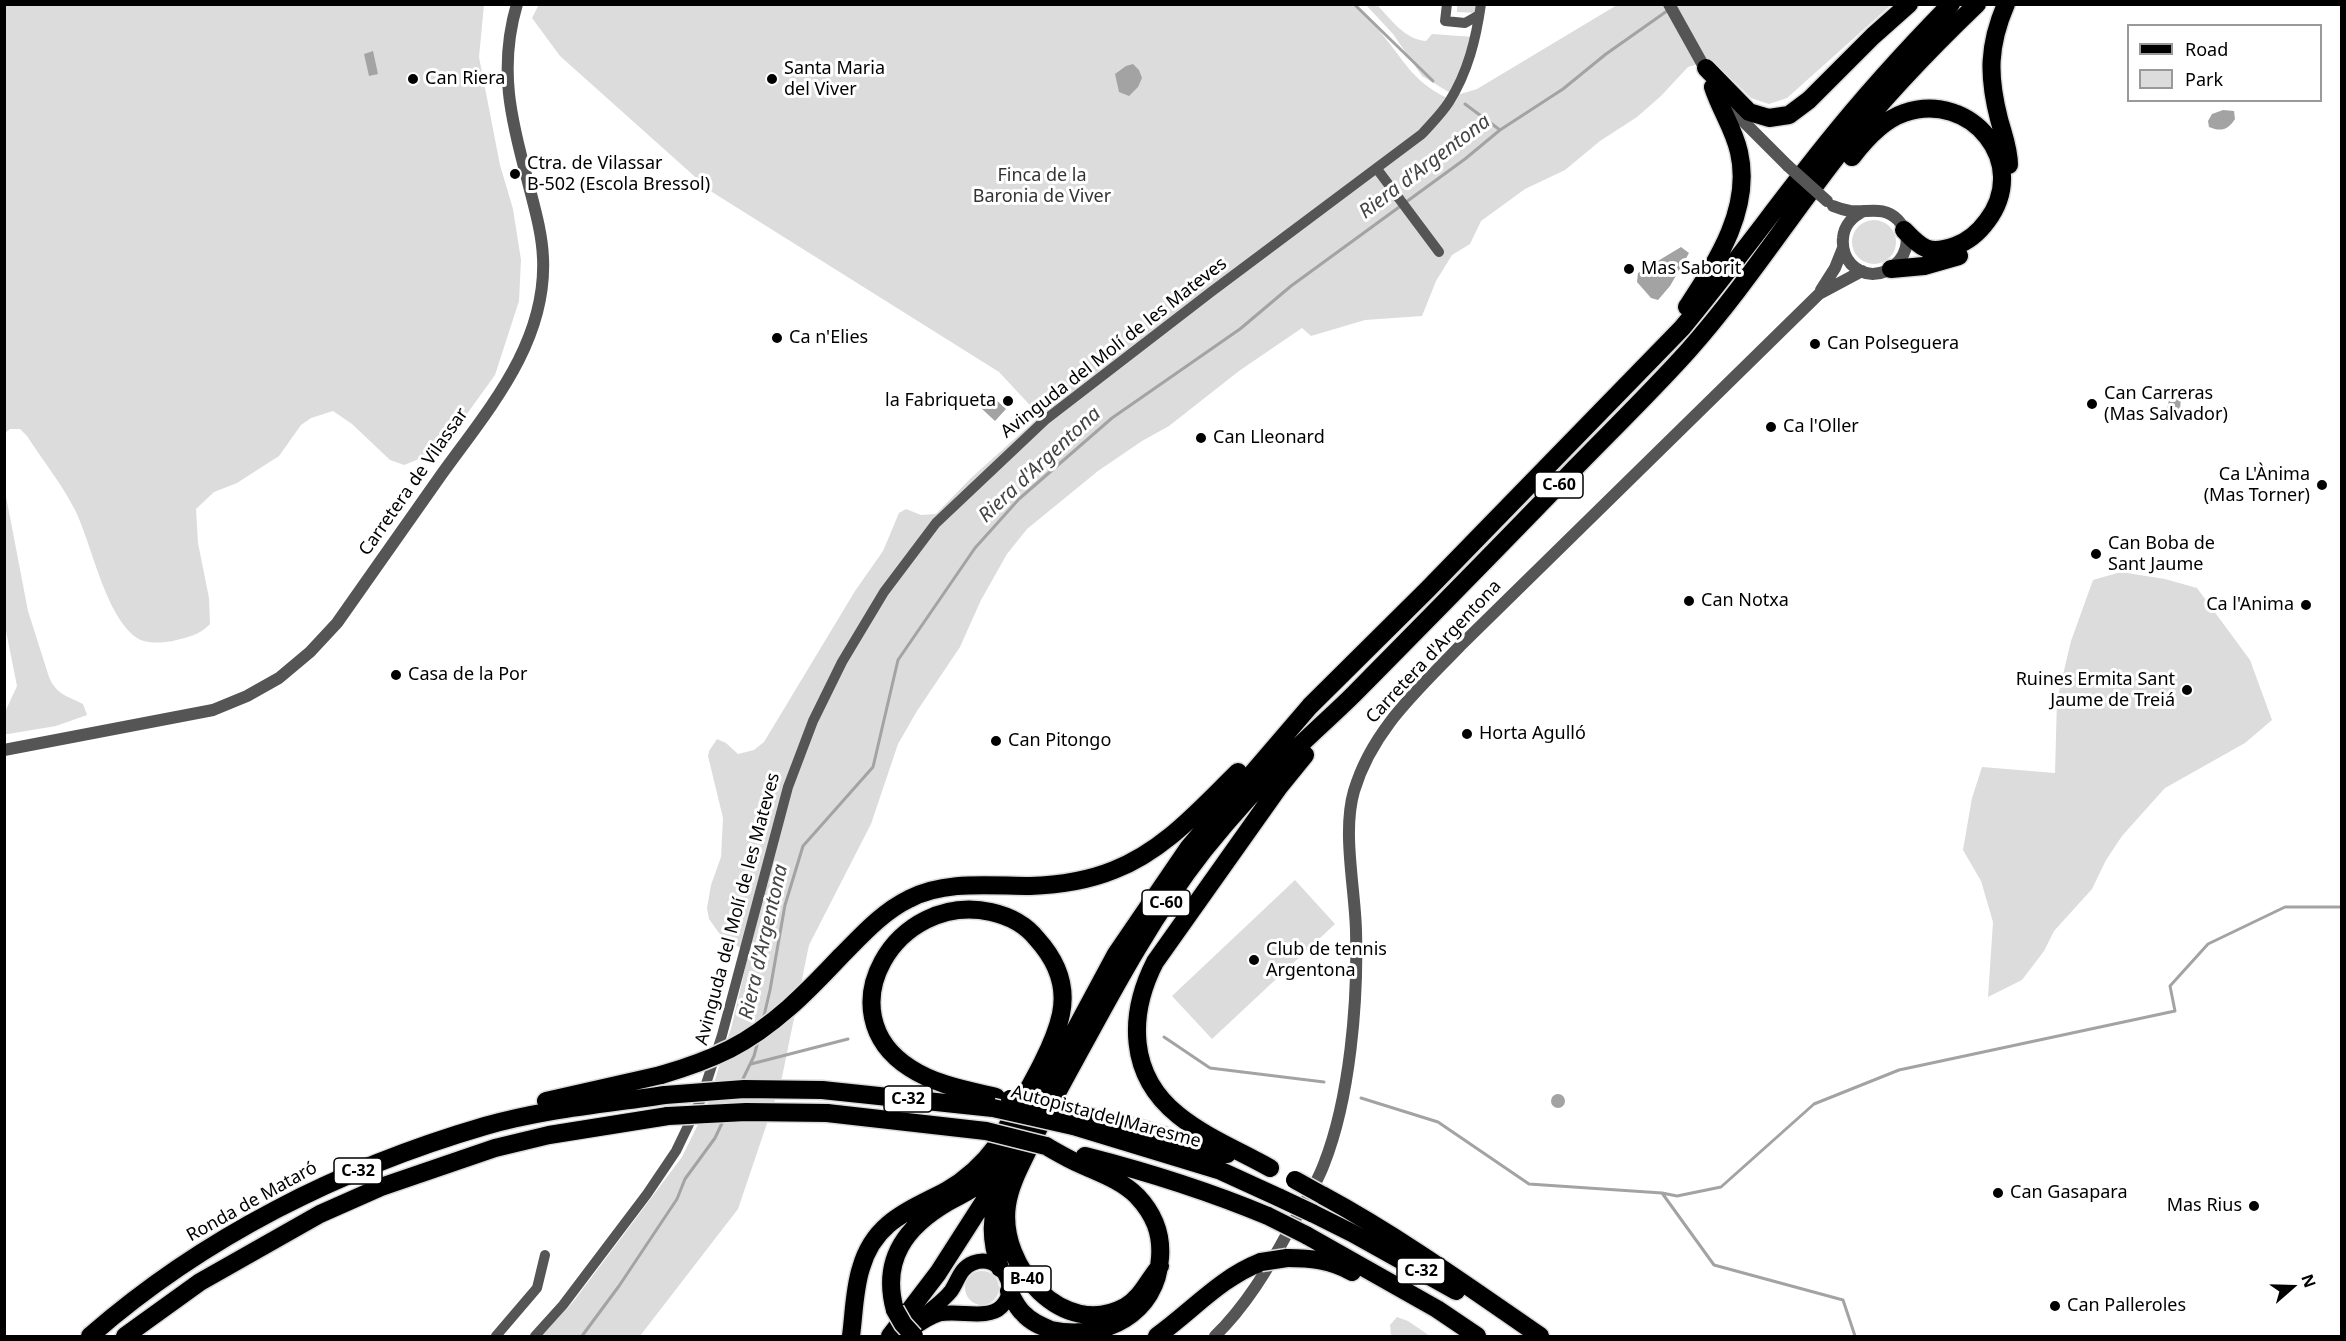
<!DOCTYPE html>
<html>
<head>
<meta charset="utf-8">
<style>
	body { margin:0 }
	#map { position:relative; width:2346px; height:1341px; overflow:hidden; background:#fff; font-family:"Noto Sans",sans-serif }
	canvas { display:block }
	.frame { position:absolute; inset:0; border:6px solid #000; pointer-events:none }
	.legend { position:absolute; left:2127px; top:24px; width:195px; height:78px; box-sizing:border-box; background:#fff; border:2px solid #999; margin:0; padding:8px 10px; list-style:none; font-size:18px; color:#000 }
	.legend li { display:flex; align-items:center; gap:12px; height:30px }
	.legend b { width:30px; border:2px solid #999 }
	.north { position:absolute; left:2262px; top:1257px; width:60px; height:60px; -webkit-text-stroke:4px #fff; paint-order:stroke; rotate:70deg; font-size:16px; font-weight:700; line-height:24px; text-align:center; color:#000 }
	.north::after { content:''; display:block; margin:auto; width:21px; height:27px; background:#000; clip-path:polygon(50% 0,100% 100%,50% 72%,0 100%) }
</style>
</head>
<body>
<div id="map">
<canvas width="2346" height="1341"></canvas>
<div class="frame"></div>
<ul class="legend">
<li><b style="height:8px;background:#000"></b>Road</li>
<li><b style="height:16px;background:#dcdcdc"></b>Park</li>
</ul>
<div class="north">N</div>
</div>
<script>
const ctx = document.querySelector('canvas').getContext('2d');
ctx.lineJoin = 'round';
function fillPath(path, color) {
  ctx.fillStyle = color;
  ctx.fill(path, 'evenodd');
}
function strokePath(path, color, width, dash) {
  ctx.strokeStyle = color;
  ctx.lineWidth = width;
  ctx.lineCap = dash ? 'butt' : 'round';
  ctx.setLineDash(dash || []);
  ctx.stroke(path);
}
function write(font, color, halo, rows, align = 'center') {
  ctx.font = font + ' "Noto Sans",sans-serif';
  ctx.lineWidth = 6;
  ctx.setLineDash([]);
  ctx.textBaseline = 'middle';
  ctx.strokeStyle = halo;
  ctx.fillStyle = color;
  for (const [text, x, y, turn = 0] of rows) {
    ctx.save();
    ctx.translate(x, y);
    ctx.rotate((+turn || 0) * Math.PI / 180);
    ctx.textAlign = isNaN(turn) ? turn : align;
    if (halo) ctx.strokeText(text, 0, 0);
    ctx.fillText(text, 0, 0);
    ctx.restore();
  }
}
const green = new Path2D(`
	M539,4L1355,5C1364,14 1373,23 1381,33C1405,61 1412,81 1447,98L1477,89L1617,5H1891L1787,98L1769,104L1751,98L1712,60L1688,67L1661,96L1637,117L1600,141L1565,170L1525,189L1481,221L1470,244L1452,255L1436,281L1422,316L1365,320L1311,336L1302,328L1239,371L1169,426L1142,441L1098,471L1027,529L1007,554L981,600L960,647L917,711L898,744L871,824L809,945L781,1082L738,1209L640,1336H541L573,1302L682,1157L707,1106L732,1025L749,951L743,950L719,933L709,919L707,908L711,885L721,857L723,818L708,756L709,751L717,739L726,743L738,754L754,750L764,742L855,591L883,551L899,513L906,509L921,515L936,514L971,478L1040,416L999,372L712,192L560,56L532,18Z
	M5,5H484L479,57L500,165L513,209L521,260L519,301L495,375L464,418L434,449L424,457L404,465L390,460L352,424L333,411L311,418L301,425L279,456L237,483L214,492L196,509L198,543L209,598L210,624C200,635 188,637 173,641C162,643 147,644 137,638C105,616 92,544 75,510C62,484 43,461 27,436L20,429H10L5,433Z
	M1366,5H1377C1392,20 1404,39 1426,41L1432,34L1474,37L1452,94L1422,76L1393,34Z
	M1457,5H1477L1476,13L1457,12Z
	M1852 242a22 22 0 1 1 44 0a22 22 0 1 1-44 0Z
	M5,491L28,611L49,677C56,694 67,696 83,704L87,715L56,726L8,734H5V712L17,686L5,626Z
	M2121,572L2165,579L2197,588L2250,660L2272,720L2245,743L2165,788L2122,836L2106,860L2092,889L2054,931L2044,951L2022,980L1988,997L1993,922L1981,881L1963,850L1972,798L1982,767L2055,773L2057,700L2071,641L2093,580Z
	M1295,880L1335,924L1212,1039L1172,996Z
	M965 1288a17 17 0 1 1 34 0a17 17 0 1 1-34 0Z
	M1397,1317L1408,1321L1430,1336H1391L1390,1325Z`);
const water = new Path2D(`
	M373,51L378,74L369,76L364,54Z
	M1133,64L1139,70L1142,78L1138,87L1129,96L1119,92L1115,74L1126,66Z
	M2223,110L2234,111L2235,119C2228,130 2221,132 2209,127L2208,121L2212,114Z
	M1681,247L1689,253L1670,286L1658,300L1651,298L1637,282L1638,273Z
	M2170,395L2181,397L2180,410L2167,409Z
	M992,396L1006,409L995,421L981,408Z
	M1551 1101a7 7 0 1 1 14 0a7 7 0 1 1-14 0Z`);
const stream = new Path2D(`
	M1354,4L1433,81
	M1465,104L1500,130
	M763,1020L770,990L785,905L803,846L873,767L898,660L975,548L1019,499L1112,418L1240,329L1291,286L1465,159L1500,130L1563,89L1606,54L1667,11
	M1164,1037L1210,1068L1324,1082
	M751,1064L848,1039
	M741,1083L754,1056L758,1041
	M1361,1098L1438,1122L1529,1184L1662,1193L1714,1265L1843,1300L1855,1336
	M1662,1193L1677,1196L1721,1187L1814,1104L1899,1070L2175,1011L2170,986L2208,944L2285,907H2342
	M582,1336L619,1286L677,1199L685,1179L715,1138L723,1121`);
const minor = new Path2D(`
	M1447,4L1445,21L1465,23L1479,15
	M1377,169L1439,252
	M496,1336L537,1288L545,1255
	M535,1336L563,1305L647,1194L676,1151L701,1099L722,1035L788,787L813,721L842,662L884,592L936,523L1045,420L1211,292L1422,134C1431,124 1442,113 1449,102C1468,72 1476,39 1481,4`);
const tertiary = new Path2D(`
	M1669,4L1708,74
	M1726,104L1788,166
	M1833,206C1838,208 1844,210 1850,211C1867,213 1884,205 1898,220C1926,249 1880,294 1851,264C1845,257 1842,248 1843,238C1844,225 1853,216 1864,211
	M1821,290L1835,268L1843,248
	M4,750L213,710L247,696L279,678L310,652L337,623C371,575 405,527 439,478C486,412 547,345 543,258C542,232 534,206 528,182C511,120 498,68 517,4
	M1215,1336C1245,1307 1268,1269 1288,1232C1300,1210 1315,1188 1324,1164C1350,1098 1358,1002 1356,931C1355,888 1342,832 1354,791C1372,730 1417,691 1460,646L1819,294L1862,271`);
const primary = new Path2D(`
	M905,1336C912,1329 919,1320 927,1313C935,1306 944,1300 951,1291C958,1281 960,1268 973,1263C999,1252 1022,1288 1001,1307C988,1320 959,1310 939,1314C929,1317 919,1324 911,1330`);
const motorway = new Path2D(`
	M2006,4C1988,46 1988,76 1999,119C2003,134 2009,149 2009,165
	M1706,68L1749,112L1769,118L1789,115L1809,100L1873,36L1909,4
	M1852,157C1865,140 1883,120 1904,113C1971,90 2031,163 1987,221C1979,232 1969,241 1955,246C1929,255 1922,249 1904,230
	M1891,269L1924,266L1959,256
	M1687,307C1717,261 1752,209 1739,152C1734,129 1720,109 1713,87
	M840,957C861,936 882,912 909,899C945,880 991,886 1030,886C1059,885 1087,881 1114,870C1165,850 1200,809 1238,772
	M822,1090L993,1108
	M546,1101L661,1075
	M827,1113L986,1131
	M1073,1113L1145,1130L1227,1154
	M1073,1126L1221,1171L1280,1198
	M1085,1156C1148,1172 1208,1191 1268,1216
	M1270,1168C1240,1151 1205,1137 1178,1115C1128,1075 1128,1015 1155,962L1279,787L1305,755
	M1322,1195C1398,1236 1469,1287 1540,1336
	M1312,1213L1352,1233L1456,1291
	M1306,1235L1437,1309L1477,1336
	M1287,1258C1310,1258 1331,1260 1352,1272
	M1160,1266C1148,1280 1142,1297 1125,1307C1064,1340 998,1267 1007,1205C1010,1184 1021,1165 1030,1146C1044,1116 1060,1087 1076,1058C1115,986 1153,915 1204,850C1232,815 1263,781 1295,750C1314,731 1335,713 1354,694C1428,619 1502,544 1575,468C1613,429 1652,391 1688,351C1744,288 1790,216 1842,150C1883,98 1929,50 1977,4
	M1000,1268C990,1239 990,1216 1002,1188
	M1009,1291C1013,1299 1017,1308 1024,1314C1031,1322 1041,1326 1051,1330C1105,1341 1157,1313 1160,1258C1162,1233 1154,1214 1137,1196C1122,1181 1102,1174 1082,1165C1070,1160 1058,1153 1046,1146
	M895,1310C881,1260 905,1227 948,1202C958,1196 971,1191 980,1183C986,1178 991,1171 996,1165
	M90,1336C203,1237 341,1168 485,1126C544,1109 605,1104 665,1095
	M125,1336L200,1282L320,1214L381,1187L495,1148L549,1135L668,1116
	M851,1336C854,1314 854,1290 861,1268C874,1222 908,1211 946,1191C967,1179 983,1164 997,1145C1016,1109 1053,1053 1061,1014C1067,985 1056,960 1037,939C1026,925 1009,916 991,912C896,891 824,1013 910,1068C936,1085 967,1090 996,1097
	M890,1336L938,1273L997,1181L1023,1127L1116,954L1189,847L1310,706L1428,589L1682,328C1732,268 1777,205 1826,144C1865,95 1907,49 1951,4
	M1157,1336C1192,1311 1220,1278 1261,1262`);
const tertiaryBridge = new Path2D(`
	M1788,166L1827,201`);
const motorwayBridge = new Path2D(`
	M661,1075C685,1068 708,1060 730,1049C773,1027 807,992 840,957
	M665,1095L744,1089L822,1090
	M1010,1099L1073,1113
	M993,1108L1073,1126
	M668,1116L746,1112L827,1113
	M986,1131L1046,1146
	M1295,1180L1322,1195
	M1280,1198L1312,1213
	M1268,1216L1306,1235
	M1261,1262L1287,1258
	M895,1310L903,1324L914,1336`);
const markers = [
	[413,79,6,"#000"],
	[772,79,6,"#000"],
	[515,174,6,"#000"],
	[1629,269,6,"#000"],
	[777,338,6,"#000"],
	[1815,344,6,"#000"],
	[1008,401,6,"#000"],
	[2092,404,6,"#000"],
	[1771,427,6,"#000"],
	[1201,438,6,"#000"],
	[2322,485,6,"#000"],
	[2096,554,6,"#000"],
	[1689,601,6,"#000"],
	[2306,605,6,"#000"],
	[396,675,6,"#000"],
	[2187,690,6,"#000"],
	[1467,734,6,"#000"],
	[996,741,6,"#000"],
	[1254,960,6,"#000"],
	[1998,1193,6,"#000"],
	[2254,1206,6,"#000"],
	[2055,1306,6,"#000"]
];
const shields = [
	[1559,485,48],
	[1166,903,48],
	[908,1099,48],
	[358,1171,48],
	[1421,1271,48],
	[1027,1279,48]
];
const shieldNames = [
	["C-60",1559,485],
	["C-60",1166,903],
	["C-32",908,1099],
	["C-32",358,1171],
	["C-32",1421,1271],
	["B-40",1027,1279]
];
const poiNames = [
	["Santa Maria",784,69],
	["del Viver",784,90],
	["Can Riera",425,79],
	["Ctra. de Vilassar",527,164],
	["B-502 (Escola Bressol)",527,185],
	["Mas Saborit",1641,269],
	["Ca n'Elies",789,338],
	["Can Polseguera",1827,344],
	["Can Carreras",2104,394],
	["(Mas Salvador)",2104,415],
	["la Fabriqueta",996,401,"right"],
	["Ca l'Oller",1783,427],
	["Can Lleonard",1213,438],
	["Ca L'Ànima",2310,475,"right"],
	["(Mas Torner)",2310,496,"right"],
	["Can Boba de",2108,544],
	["Sant Jaume",2108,565],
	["Can Notxa",1701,601],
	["Ca l'Anima",2294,605,"right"],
	["Casa de la Por",408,675],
	["Ruines Ermita Sant",2175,680,"right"],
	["Jaume de Treiá",2175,701,"right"],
	["Horta Agulló",1479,734],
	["Can Pitongo",1008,741],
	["Club de tennis",1266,950],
	["Argentona",1266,971],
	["Can Gasapara",2010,1193],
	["Mas Rius",2242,1206,"right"],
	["Can Palleroles",2067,1306]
];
const parkNames = [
	["Finca de la",1042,176],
	["Baronia de Viver",1042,197]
];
const streetNames = [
	["Avinguda del Molí de les Mateves",1114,348,-38],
	["Carretera de Vilassar",414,482,-55],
	["Carretera d'Argentona",1434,652,-47],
	["Avinguda del Molí de les Mateves",738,909,-75],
	["Autopista del Maresme",1106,1117,15],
	["Ronda de Mataró",252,1202,-29]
];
const waterNames = [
	["Riera d'Argentona",1425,167,-37],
	["Riera d'Argentona",1040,465,-43],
	["Riera d'Argentona",764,942,-77]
];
fillPath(green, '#dcdcdc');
fillPath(water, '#a3a3a3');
strokePath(stream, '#a3a3a3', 3);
strokePath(primary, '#dbdbdb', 18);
strokePath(motorway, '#dbdbdb', 21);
strokePath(minor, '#555', 10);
strokePath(tertiary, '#555', 12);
strokePath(primary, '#000', 15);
strokePath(motorway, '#000', 18);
strokePath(motorwayBridge, '#dbdbdb', 21, []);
strokePath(tertiaryBridge, '#555', 12);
strokePath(motorwayBridge, '#000', 18);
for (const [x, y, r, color] of markers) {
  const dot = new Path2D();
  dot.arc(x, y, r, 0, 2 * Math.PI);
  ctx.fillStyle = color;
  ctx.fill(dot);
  strokePath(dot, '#fff', 2);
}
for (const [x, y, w] of shields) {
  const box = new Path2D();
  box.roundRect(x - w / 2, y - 13, w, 26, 4.5);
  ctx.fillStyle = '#fff';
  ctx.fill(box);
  strokePath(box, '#000', 1.5);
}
write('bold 16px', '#000', null, shieldNames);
write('18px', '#000', '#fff', poiNames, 'left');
write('18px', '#333', '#fff', parkNames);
write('18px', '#000', '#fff', streetNames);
write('italic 20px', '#444', '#fff', waterNames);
</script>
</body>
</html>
